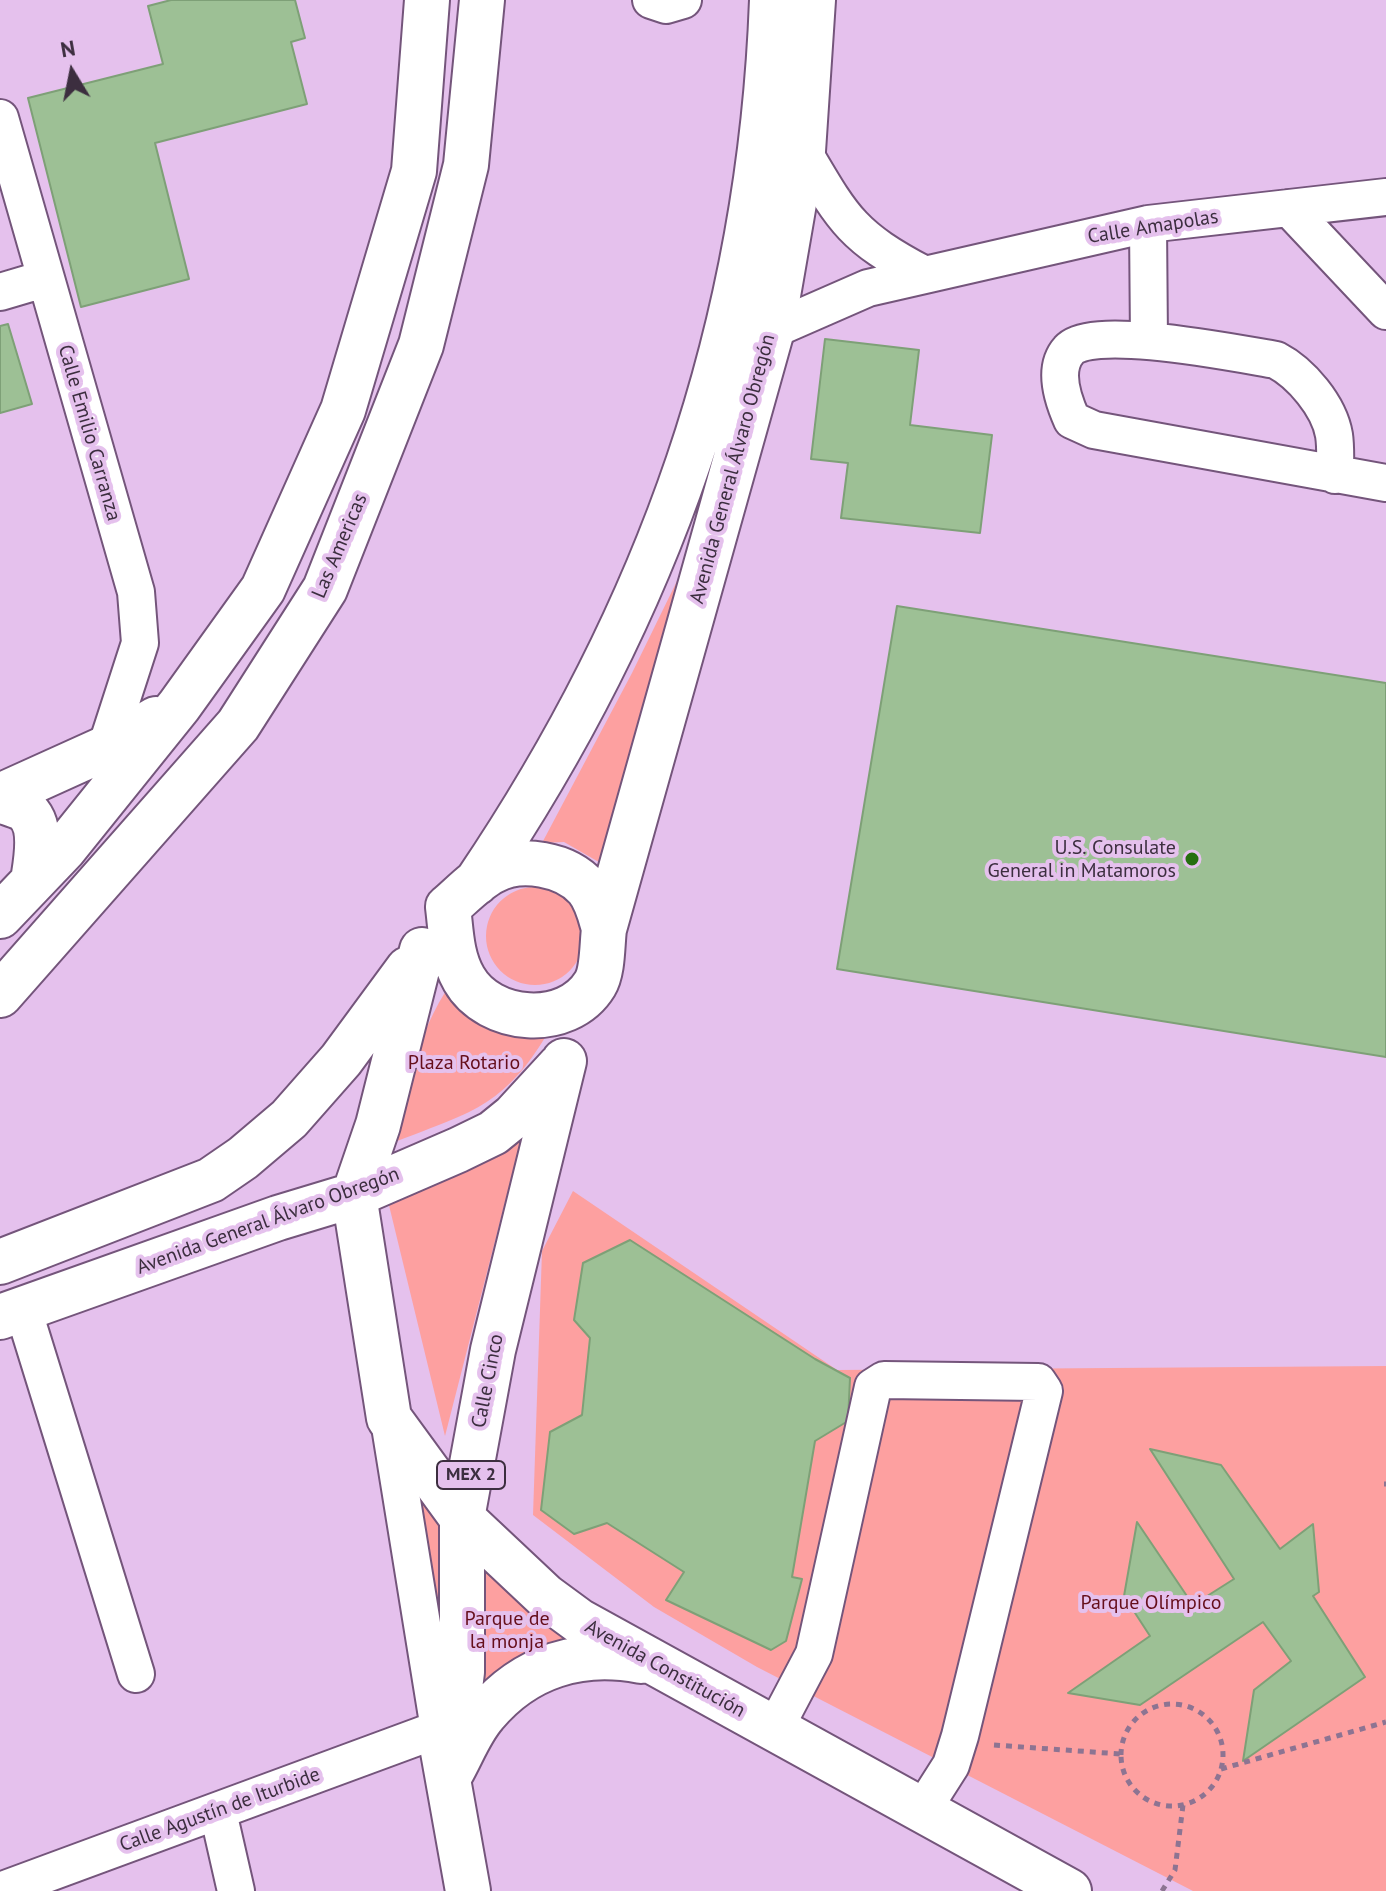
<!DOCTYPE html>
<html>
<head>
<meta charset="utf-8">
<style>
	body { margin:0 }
	#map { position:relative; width:1386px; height:1891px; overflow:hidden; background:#e5c1ed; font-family:"PT Sans",sans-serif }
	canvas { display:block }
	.north { position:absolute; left:32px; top:32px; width:80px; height:80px; -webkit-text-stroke:6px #e5c1ed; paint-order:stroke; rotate:350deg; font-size:22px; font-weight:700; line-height:32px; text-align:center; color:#3c2e3f }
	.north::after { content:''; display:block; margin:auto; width:28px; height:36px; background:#3c2e3f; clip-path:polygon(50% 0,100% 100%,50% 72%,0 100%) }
</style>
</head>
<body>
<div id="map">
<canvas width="1386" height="1891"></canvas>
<div class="north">N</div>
</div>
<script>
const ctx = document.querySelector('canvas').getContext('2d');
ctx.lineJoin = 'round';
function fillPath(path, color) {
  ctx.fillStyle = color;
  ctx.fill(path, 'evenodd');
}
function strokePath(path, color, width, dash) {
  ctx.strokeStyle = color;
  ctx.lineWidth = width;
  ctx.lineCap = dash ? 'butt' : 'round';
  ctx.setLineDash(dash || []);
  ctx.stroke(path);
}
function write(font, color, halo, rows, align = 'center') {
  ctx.font = font + ' "PT Sans",sans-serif';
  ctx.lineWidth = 8;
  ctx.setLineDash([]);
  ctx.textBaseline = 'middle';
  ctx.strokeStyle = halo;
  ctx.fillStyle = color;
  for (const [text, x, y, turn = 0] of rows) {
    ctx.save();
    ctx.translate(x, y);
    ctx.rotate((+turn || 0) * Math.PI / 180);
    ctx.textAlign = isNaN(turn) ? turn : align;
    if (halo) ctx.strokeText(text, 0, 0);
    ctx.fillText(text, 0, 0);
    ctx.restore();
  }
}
const green = new Path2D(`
	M699,536L604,865L564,842L542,843L632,673Z
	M486 936a49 49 0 1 1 98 0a49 49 0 1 1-98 0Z
	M450,985L549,1031C503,1109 470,1112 390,1144C406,1090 418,1031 450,985Z
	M524,1128L445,1436L387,1197Z
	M573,1191L837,1370L1386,1366V1891H1193L757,1667L654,1607L533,1515L542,1251Z
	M409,1474L441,1510L452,1683Z
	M476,1550L572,1639L529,1655L471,1691Z`);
const building = new Path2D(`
	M171,0H295L305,38L291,42L307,104L155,143L189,279L81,307L28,98L163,64L148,6Z
	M8,324L32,404L0,413V326Z
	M825,339L919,350L910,425L992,435L980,533L841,518L848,463L811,459Z
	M897,606L1386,683V1057L837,969Z
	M630,1240L815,1359L850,1378L848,1421L815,1441L792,1577L802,1579L786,1641L771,1650L666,1600L684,1572L607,1523L574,1534L541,1510L550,1432L582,1415L590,1338L574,1320L583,1263Z
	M1150,1449L1221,1465L1280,1549L1313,1524L1319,1592L1313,1596L1365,1677L1243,1761L1254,1690L1291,1661L1263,1622L1140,1705L1068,1693L1150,1636L1124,1596L1137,1522L1193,1605L1234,1579Z`);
const path = new Path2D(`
	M1384,1484H1386
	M1121 1755a51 51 0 1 1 102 0a51 51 0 1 1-102 0Z
	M994,1745L1121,1754
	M1221,1769L1386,1722
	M1162,1891L1175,1870L1183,1805`);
const minor = new Path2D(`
	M651,0L666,5L683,0
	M0,118L136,592L140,643L106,748
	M803,151C843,219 851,236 923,274
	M1289,208L1386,311
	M1148,224L1149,341
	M0,292L44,279
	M772,330L868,288L1148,224L1386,197
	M1335,475C1335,462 1336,448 1334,435C1329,406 1301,373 1276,360C1239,354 1091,324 1069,350C1052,369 1063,400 1072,420L1094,430L1386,483
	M23,1309L136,1674
	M774,1730L814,1654L873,1387L884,1380L1038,1382L1044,1391L960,1736L951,1765L923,1809
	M218,1812L236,1891
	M0,1891L439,1729L389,1420`);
const major = new Path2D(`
	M0,796L106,748L156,719
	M0,800C7,803 19,806 25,810C44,825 36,861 33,881
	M476,883C659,612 760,328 772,0
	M0,916L64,849L179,706L263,589L343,410L414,171L427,0
	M604,929C600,915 597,900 587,888C566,864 521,856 493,871C477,879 462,895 448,907C451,931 451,957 464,979C489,1023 567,1030 595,984C603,971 602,944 604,929L772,330L803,151L813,0
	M422,950L378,1125L354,1195L389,1418L462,1518L545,1596L579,1621L1069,1891
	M0,995L238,725L325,589L421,345L466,165L482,0
	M0,1262L211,1180L243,1158L289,1119L341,1060L408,969
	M0,1317L278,1218L354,1195L458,1150L493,1133L514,1116L560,1066
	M451,1773C462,1754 470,1731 485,1714C525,1666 581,1649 641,1661
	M468,1891L439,1729L459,1696L462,1672V1518L493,1350L564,1061`);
const markers = [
	[1192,859,8,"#266f10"]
];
const shields = [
	[471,1475,68]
];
const shieldNames = [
	["MEX 2",471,1475]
];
const streetNames = [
	["Calle Amapolas",1153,227,-9],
	["Calle Emilio Carranza",89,433,74],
	["Avenida General Álvaro Obregón",733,469,-75],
	["Las Americas",340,546,-67],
	["Avenida General Álvaro Obregón",268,1221,-20],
	["Calle Cinco",488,1381,-79],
	["Avenida Constitución",665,1669,29],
	["Calle Agustín de Iturbide",220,1810,-20]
];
const poiNames = [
	["U.S. Consulate",1176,848],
	["General in Matamoros",1176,871]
];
const parkNames = [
	["Plaza Rotario",464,1063],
	["Parque Olímpico",1151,1603],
	["Parque de",507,1619],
	["la monja",507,1642]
];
fillPath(green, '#fda0a0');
fillPath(building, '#9dc095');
strokePath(building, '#7ea077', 2);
strokePath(minor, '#74557b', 40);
strokePath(major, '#74557b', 48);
strokePath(path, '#8d7492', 5, [6, 6]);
strokePath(minor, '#fff', 36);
strokePath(major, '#fff', 44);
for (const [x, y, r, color] of markers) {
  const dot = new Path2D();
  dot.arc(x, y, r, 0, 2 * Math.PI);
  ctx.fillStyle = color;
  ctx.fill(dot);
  strokePath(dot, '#e5c1ed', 3);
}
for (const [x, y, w] of shields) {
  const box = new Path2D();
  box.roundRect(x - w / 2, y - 14, w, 28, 6);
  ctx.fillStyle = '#e5c1ed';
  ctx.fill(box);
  strokePath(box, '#3c2e3f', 2);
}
write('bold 18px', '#3c2e3f', null, shieldNames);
write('20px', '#3c2e3f', '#e5c1ed', streetNames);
write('20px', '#3c2e3f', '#e5c1ed', poiNames, 'right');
write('20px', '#650e1b', '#e5c1ed', parkNames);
</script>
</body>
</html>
